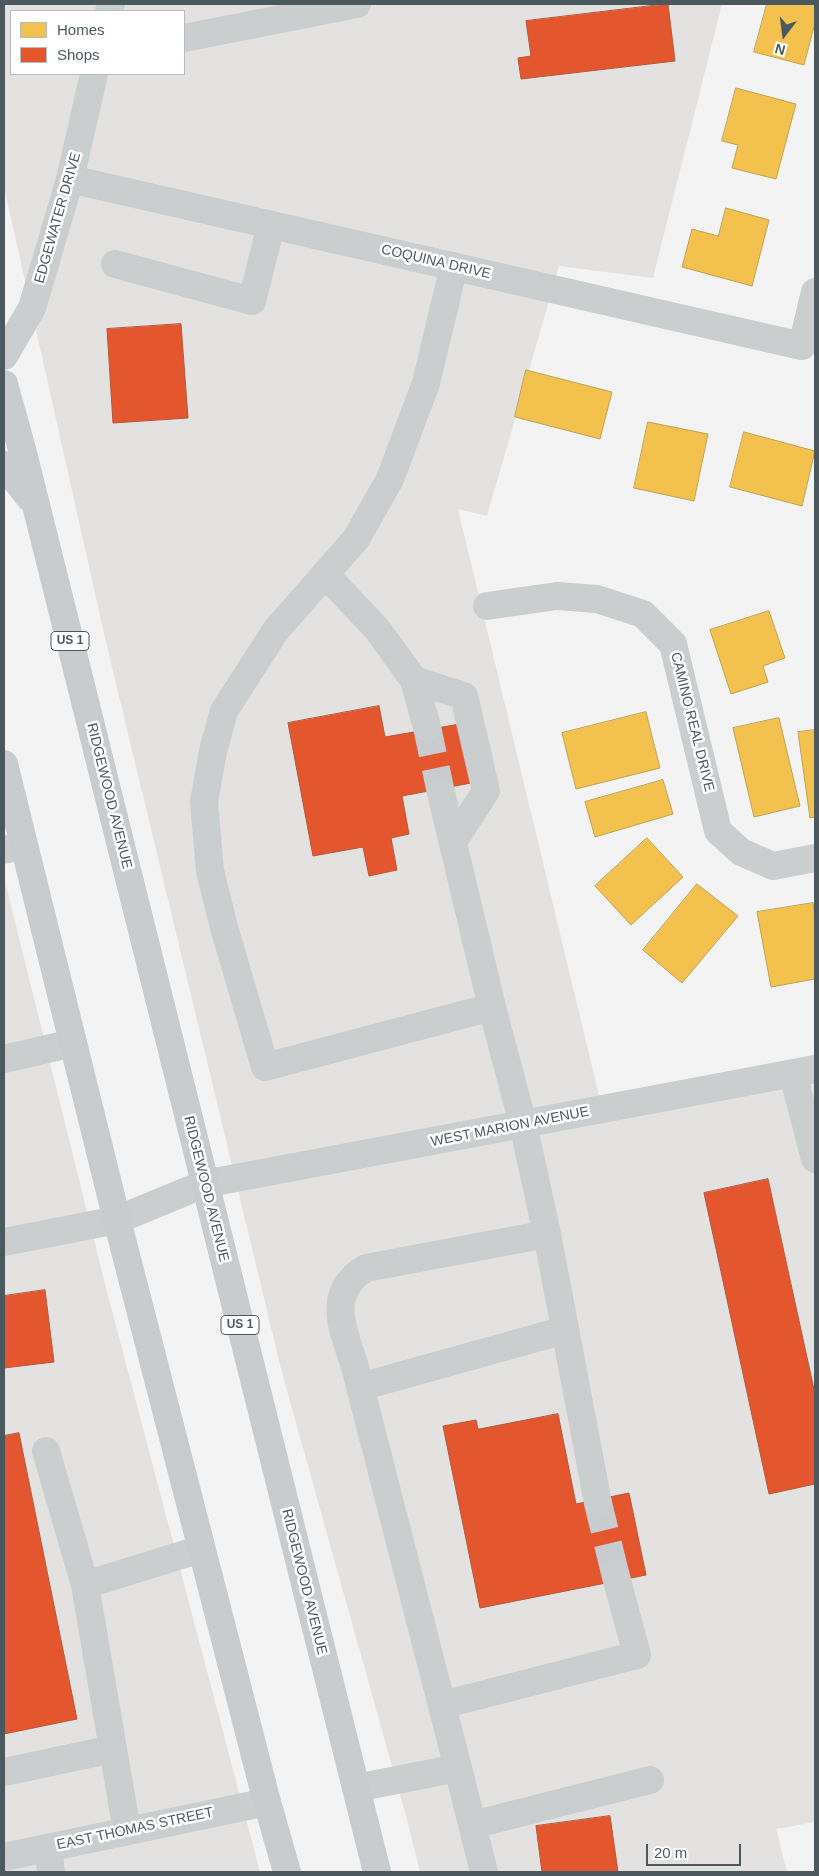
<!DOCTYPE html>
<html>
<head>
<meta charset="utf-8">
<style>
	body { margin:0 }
	#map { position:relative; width:819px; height:1876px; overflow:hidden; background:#f3f3f3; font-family:Arial,sans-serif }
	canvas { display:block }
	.frame { position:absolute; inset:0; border:5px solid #4b595e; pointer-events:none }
	.legend { position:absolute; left:10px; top:10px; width:175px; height:65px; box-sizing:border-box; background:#fff; border:1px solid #b7bdbf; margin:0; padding:6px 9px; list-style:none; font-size:15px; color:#4b595e }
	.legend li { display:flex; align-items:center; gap:10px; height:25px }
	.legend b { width:25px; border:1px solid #b7bdbf }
	.north { position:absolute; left:759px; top:10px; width:50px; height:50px; -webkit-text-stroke:4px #fff; paint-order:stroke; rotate:195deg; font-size:14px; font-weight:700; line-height:20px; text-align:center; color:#4b595e }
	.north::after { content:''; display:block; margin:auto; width:18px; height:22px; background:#4b595e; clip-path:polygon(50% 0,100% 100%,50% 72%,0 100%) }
	.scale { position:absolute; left:646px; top:1844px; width:95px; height:22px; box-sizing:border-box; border:2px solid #4b595e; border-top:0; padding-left:6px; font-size:15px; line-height:18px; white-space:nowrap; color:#4b595e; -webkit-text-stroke:4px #fff; paint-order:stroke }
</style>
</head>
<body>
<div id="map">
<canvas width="819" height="1876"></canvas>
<div class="frame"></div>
<ul class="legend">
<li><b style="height:14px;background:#f2c14e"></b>Homes</li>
<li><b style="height:14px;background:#e4572e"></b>Shops</li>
</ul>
<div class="north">N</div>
<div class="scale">20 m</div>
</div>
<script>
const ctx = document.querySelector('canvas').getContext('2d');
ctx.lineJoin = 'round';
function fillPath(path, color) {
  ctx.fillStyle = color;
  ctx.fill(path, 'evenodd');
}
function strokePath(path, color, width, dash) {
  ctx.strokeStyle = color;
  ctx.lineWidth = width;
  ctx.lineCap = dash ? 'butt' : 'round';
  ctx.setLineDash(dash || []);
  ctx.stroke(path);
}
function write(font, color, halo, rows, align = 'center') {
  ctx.font = font + ' Arial,sans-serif';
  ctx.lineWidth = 5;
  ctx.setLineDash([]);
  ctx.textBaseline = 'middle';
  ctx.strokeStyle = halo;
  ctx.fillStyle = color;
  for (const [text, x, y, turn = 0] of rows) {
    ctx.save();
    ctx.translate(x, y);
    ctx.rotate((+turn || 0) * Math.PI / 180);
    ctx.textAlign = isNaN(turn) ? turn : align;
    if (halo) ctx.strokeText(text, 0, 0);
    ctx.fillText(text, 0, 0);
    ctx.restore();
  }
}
const commercial = new Path2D(`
	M4,4H722L653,278L559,266L487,516L458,509L602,1108L815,1062V1822L776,1829L787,1872H420L406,1816L282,1373L105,638L4,187ZM11,11H184V74H11Z
	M4,877L105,1284L260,1872H4Z`);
const homes = new Path2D(`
	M767,4H815V23L804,65L754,52Z
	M736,88L796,104L776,179L732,168L738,145L722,141Z
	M726,208L769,220L752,286L682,267L692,229L718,236Z
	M526,370L612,392L600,439L515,417Z
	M648,422L708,434L694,501L634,488Z
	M744,432L815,451L802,506L730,487Z
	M769,611L785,658L763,666L768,682L731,694L710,630Z
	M646,712L660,768L576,789L562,733Z
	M779,718L800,806L754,817L733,728Z
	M815,730V817L810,818L798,732Z
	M663,780L673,814L595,837L585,802Z
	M647,838L683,877L631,925L595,886Z
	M697,884L738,916L682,983L643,950Z
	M813,903L815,918V979L771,987L757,912Z`);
const shops = new Path2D(`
	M668,4L675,61L521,79L518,58L531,56L526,21Z
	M181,324L188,418L113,423L107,329Z
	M379,706L385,737L460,724L471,783L402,796L409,834L391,838L397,870L369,876L363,847L313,856L288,723Z
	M768,1179L815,1394V1484L769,1494L704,1193Z
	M45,1290L54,1362L4,1368V1296Z
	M558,1414L576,1504L629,1493L646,1575L480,1608L443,1426L476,1420L478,1429Z
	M19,1433L77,1719L4,1734V1436Z
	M610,1816L618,1872H542L536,1826Z`);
const minorTunnel = new Path2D(`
	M427,727L441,793
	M598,1503L615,1573`);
const minor = new Path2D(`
	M109,11L111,4
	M184,38L357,4
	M70,179L802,346L815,292
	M115,264L252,301L271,225
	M4,356L32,308L70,179L94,74
	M325,574L377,629L414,680L427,727
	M487,606L557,596L597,599L643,614L673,644L718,831L741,852L773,866L815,858
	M414,680L464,696L486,791L453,842
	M441,793L492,1007
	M4,850L23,845
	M4,1059L73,1043
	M793,1074L815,1159
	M547,1234L598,1503
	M4,1242L117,1220L204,1184L815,1069
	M360,1387L565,1330
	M46,1451L85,1585
	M442,1705L637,1655L615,1573
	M458,1768L484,1872
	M4,1772L113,1749
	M356,1788L458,1768L355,1367C344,1331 324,1293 366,1268L547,1234L523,1124L492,1007L265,1067L225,931L210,871L204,802L213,751L224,711L276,630L356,539L390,479L426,383L454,266
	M472,1825L650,1780
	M127,1831L85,1585L201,1549
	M48,1848L51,1872
	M4,1857L267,1802`);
const major = new Path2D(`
	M4,384L23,453L377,1872
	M4,465L30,498
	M4,764L117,1220L267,1802L287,1872`);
const shields = [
	[70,641,38],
	[240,1325,38]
];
const shieldNames = [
	["US 1",70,641],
	["US 1",240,1325]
];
const streetNames = [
	["EDGEWATER DRIVE",58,218,-74],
	["COQUINA DRIVE",436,262,13],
	["CAMINO REAL DRIVE",692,722,76],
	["RIDGEWOOD AVENUE",109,796,76],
	["WEST MARION AVENUE",510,1127,-11],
	["RIDGEWOOD AVENUE",206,1189,76],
	["RIDGEWOOD AVENUE",304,1582,76],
	["EAST THOMAS STREET",135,1829,-12]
];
fillPath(commercial, '#e4e2e1');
fillPath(homes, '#f2c14e');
strokePath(homes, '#c0a253', 1);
fillPath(shops, '#e4572e');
strokePath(shops, '#b6583c', 1);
strokePath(minorTunnel, '#c9ccce', 28, [28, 14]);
strokePath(minor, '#cbcece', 28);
strokePath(major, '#c8ccce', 28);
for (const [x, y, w] of shields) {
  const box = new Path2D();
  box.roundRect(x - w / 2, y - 9.5, w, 19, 4);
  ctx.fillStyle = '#fff';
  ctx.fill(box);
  strokePath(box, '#4b595e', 1);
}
write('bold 12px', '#4b595e', null, shieldNames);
write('14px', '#4b595e', '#fff', streetNames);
</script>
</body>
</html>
